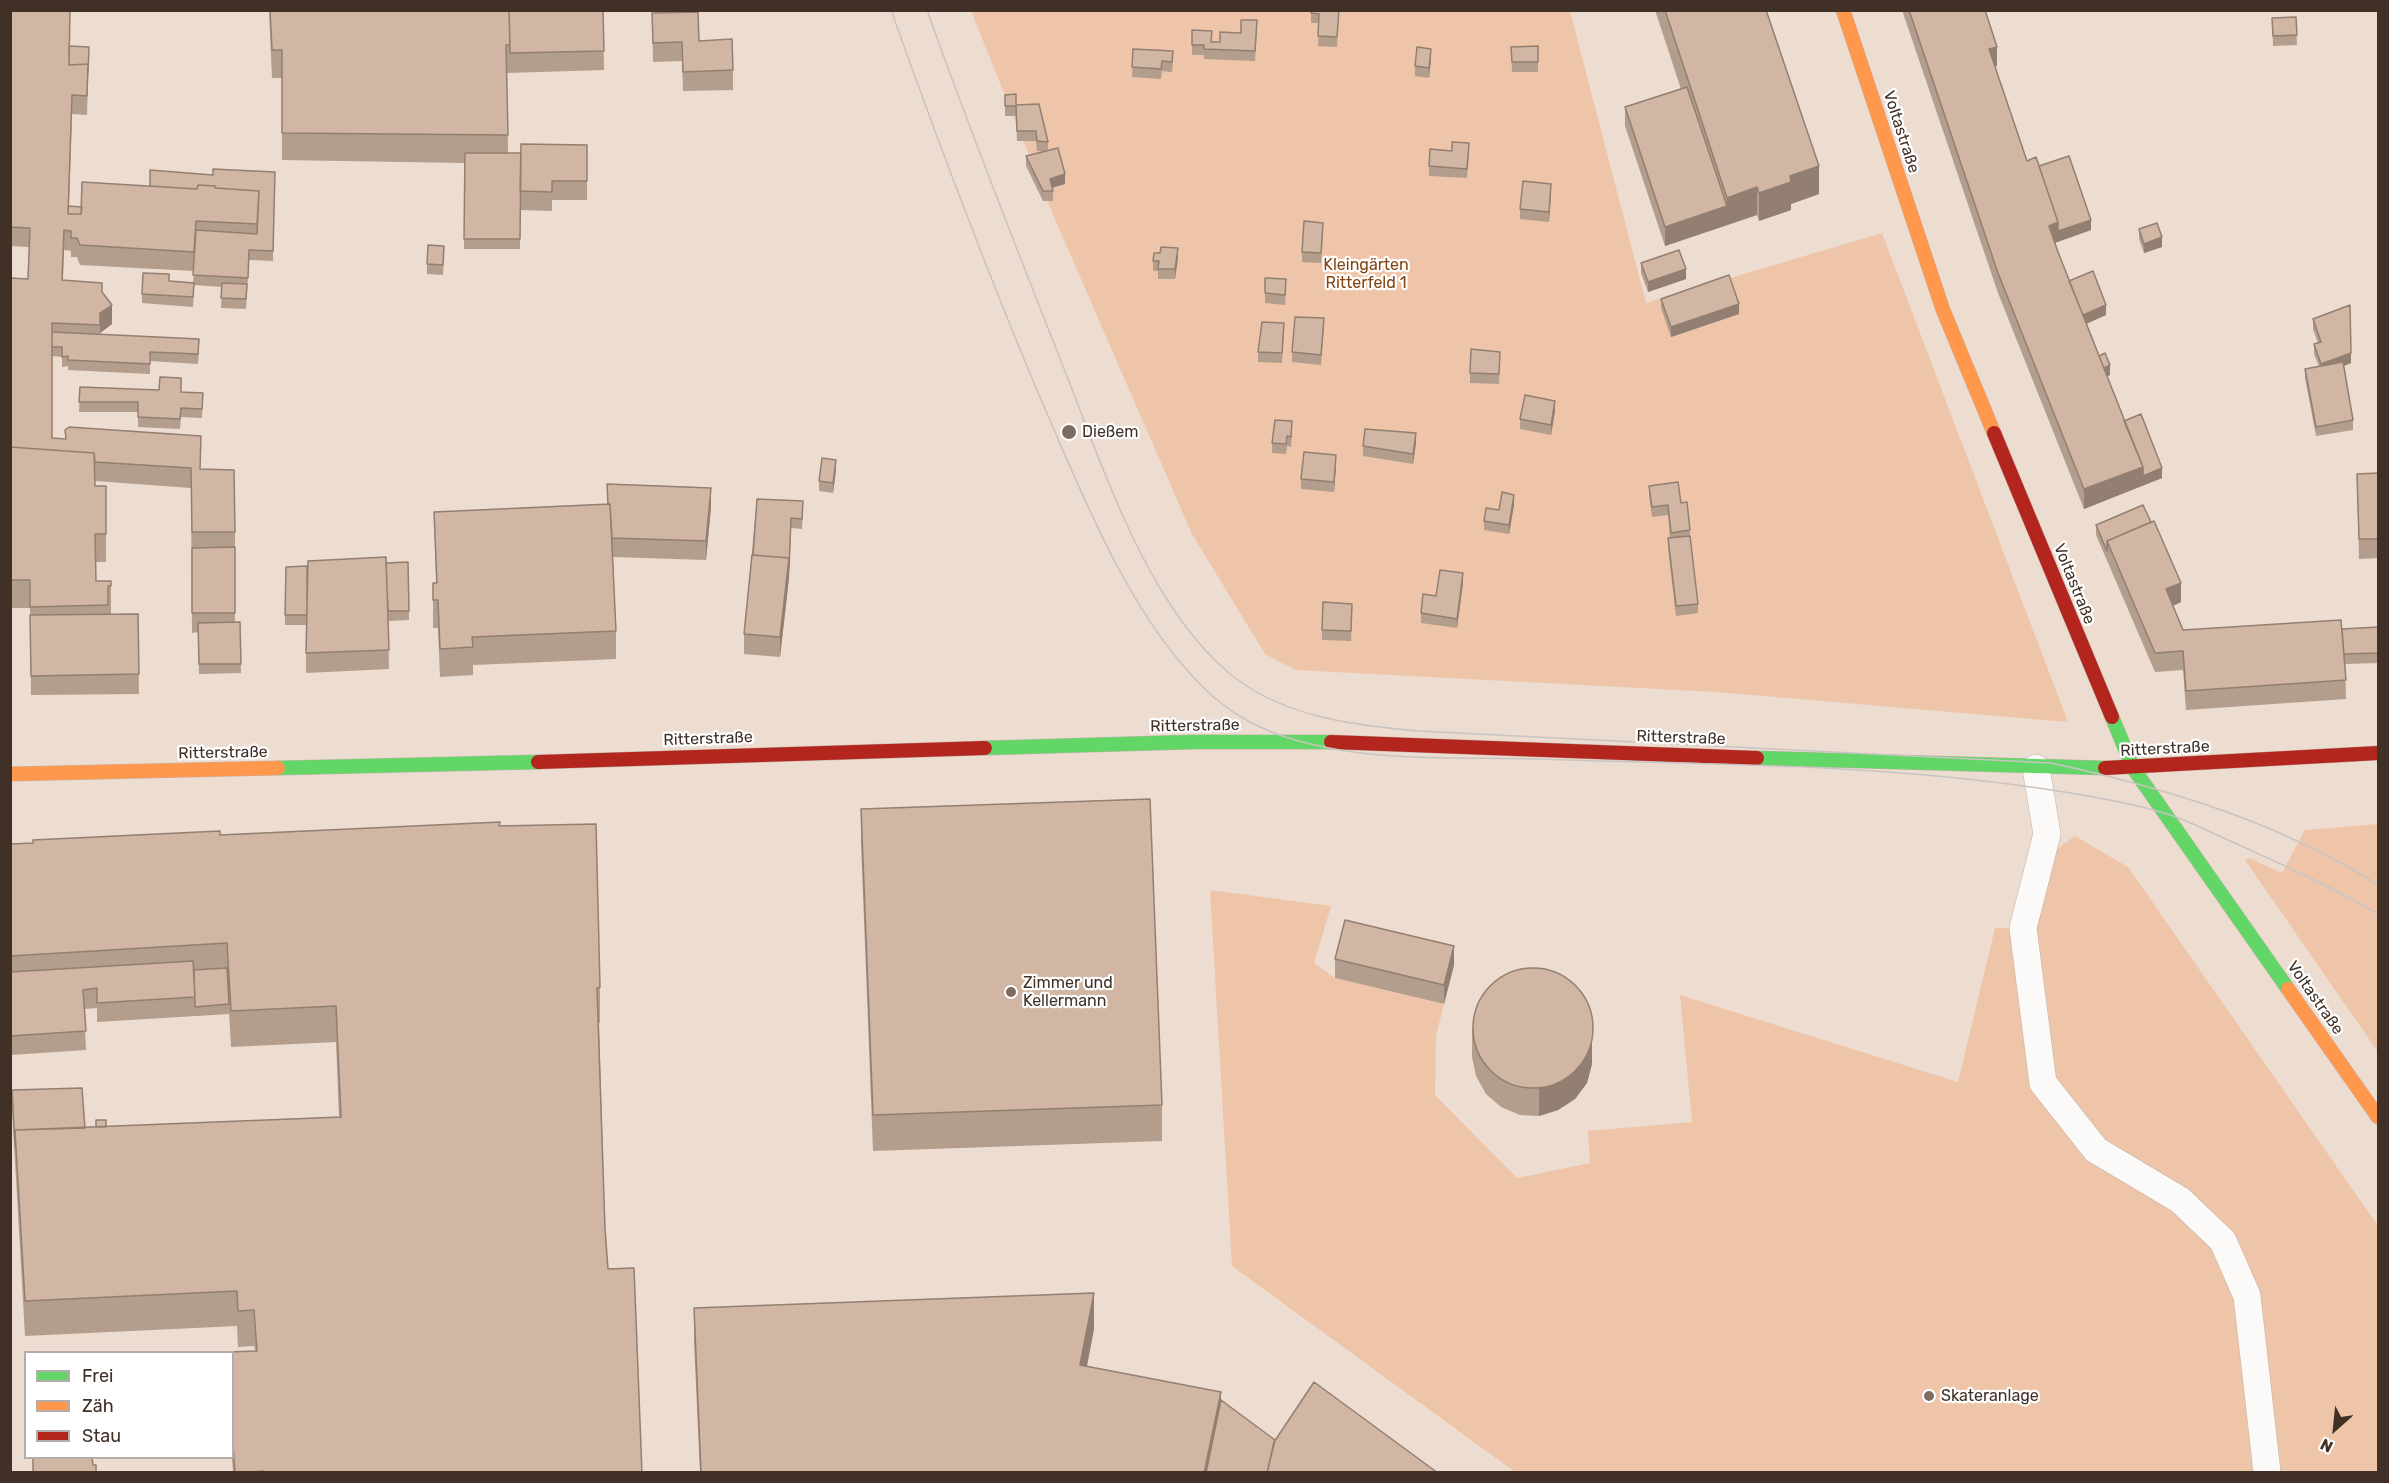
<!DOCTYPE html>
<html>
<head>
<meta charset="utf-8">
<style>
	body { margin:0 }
	#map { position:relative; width:2389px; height:1483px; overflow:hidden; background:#eddcd0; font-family:Rubik,sans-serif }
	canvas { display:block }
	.frame { position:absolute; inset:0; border:12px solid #403026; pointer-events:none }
	.legend { position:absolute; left:24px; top:1351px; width:210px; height:108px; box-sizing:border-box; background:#fff; border:2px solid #b3aca8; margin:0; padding:8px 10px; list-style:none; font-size:18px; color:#403026 }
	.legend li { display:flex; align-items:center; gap:12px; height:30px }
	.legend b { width:30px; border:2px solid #b3aca8 }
	.north { position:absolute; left:2305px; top:1399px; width:60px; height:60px; -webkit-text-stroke:4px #fff; paint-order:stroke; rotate:207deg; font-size:16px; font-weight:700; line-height:24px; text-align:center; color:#403026 }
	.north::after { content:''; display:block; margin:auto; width:21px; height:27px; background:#403026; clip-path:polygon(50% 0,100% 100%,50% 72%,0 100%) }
</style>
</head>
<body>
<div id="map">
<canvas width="2389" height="1483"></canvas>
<div class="frame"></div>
<ul class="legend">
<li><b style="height:8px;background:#63d668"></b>Frei</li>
<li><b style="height:8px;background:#ff974d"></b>Zäh</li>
<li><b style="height:8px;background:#b3261e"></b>Stau</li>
</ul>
<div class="north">N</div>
</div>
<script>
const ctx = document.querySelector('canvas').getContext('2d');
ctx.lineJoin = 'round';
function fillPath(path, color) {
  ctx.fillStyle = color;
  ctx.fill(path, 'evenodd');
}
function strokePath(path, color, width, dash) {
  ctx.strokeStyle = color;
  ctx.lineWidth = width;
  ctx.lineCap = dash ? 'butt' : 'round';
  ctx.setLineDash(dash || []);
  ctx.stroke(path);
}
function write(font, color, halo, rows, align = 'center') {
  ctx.font = font + ' Rubik,sans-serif';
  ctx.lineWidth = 4.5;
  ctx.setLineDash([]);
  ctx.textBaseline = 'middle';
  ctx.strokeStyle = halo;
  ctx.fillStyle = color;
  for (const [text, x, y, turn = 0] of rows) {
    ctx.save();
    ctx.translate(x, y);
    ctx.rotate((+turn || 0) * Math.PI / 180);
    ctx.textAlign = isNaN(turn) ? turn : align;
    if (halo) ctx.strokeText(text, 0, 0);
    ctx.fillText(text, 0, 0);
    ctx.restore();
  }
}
const green = new Path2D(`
	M971,11H1570L1646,303L1882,233L2068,722L1716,692L1296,670L1265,654L1192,534L1054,217Z
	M2378,824V1052L2245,860L2249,858L2282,873L2305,830Z
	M2075,836L2128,867L2378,1226V1472H1515L1232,1266L1210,890L1331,906L1314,963L1335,978L1444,1004L1436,1036L1435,1095L1517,1178L1590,1163L1588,1131L1692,1122L1680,995L1958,1082L1995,928H2023L2057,849Z`);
const lane = new Path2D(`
	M2036,768L2047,834L2023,928L2043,1083L2096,1150L2180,1200L2223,1241L2247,1296L2267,1472`);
const fast = new Path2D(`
	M2112,717L2133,768L2288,989
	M985,748L1193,742H1331
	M1757,758L2105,768
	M278,768L538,762`);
const slow = new Path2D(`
	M1843,10L1943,310L1994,433
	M10,774L278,768
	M2288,989L2378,1117`);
const jam = new Path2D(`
	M1994,433L2112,717
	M1331,742L1757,758
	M538,762L985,748
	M2105,768L2378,753`);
const tram = new Path2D(`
	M891,10C941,150 993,289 1052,425C1090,513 1135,622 1205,689C1230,714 1264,732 1299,741C1374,762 1457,757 1535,759C1702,765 1872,763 2038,788C2079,794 2124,801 2164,813C2189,820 2213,834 2237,844C2285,866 2333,887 2378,914
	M927,10C969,128 1015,245 1061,361C1101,461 1145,603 1229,673C1282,717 1352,725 1418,731L2051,763C2166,788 2279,822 2378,885`);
const wall = new Path2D(`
	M10,10L70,46L89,47L87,115L72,114L69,206L82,207L150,186L213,175L275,172L273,261L249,260L246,309L221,308L222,287L194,285L193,307L142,303V294L169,281L193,283L194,271L80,265L77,257H71V251L64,250L63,280L102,293L112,324L100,333V334L199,349L198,364L150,361V374L68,370V366L62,367V357L52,356V438L201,469L235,532V622H240L241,673L199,674L198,632L192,633L191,488L95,481V486H106V562H95L96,581H111V614H138L139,694L31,695L30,608H10V278L28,279L29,247L10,246Z
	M269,10H603L604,70L507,73L508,153H521L587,145V200H552V211L520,210V249H464L465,163L282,160V78H272Z
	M1311,10H1339L1337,47L1318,46L1319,23H1311Z
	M1655,10H1766L1819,194L1791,204V210L1759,221L1757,215L1665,246L1625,126V107L1681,89Z
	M1902,10H1985L1997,66L1995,67L2027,161L2039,166L2091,230L2054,243L2069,281L2106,315L2086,324L2099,356L2110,375L2107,376L2124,421L2162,478L2084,509L1998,293Z
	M652,13L733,70V90L683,91L682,61L653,62Z
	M2296,17L2297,45L2273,46L2272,18Z
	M1192,30L1212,42H1220L1241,33L1257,30L1255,61L1204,59V55H1192Z
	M1538,46V72H1512L1511,47Z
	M1133,49L1173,61L1172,72L1162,71L1161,79L1132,77Z
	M1431,59L1429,78L1415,76V66Z
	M1005,95L1016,105L1048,142V151L1065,184L1052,188L1053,191V201H1043L1026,166V156L1045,151H1037L1036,141H1017L1016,116H1005Z
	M1469,153L1467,178L1429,176V166Z
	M1551,194L1549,222L1520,219V209Z
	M2139,229L2162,247L2144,253L2139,239Z
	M1323,233L1321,263L1302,262V252Z
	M444,256L443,275L427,274V264Z
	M1178,258L1175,279H1158V271H1153V261Z
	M1641,263L1686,279L1648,292L1641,273Z
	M1265,278L1286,289L1285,305L1265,303Z
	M1661,299L1739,314L1671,337L1661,308Z
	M2313,319L2351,363L2344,366L2353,420V430L2316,436L2305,378V369L2319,366L2314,354V344L2318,343L2313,329Z
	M1324,328L1321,365L1292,362V352Z
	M1284,333L1282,363L1258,362V352Z
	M1500,352L1499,384L1470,383V373Z
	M80,387L203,393L202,418L181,417L180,429L138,427V412H79Z
	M1555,411L1551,435L1520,429V419Z
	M1292,431L1291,447L1287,446L1286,454L1272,453V443Z
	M1416,443L1413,464L1363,456V446Z
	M1336,465L1334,492L1301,489V479Z
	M836,470L833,493L819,491V481Z
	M2379,473V558L2359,559L2357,474Z
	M607,484L711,507L706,560L613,557L616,631V659L473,665V675L440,677L438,628H433V583H436L434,512L607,504Z
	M1649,486L1681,503L1690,530V540L1698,604V613L1676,616L1668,548V538H1670L1668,515L1652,517L1649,496Z
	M757,499L803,511L802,529L791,528L789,578L780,657L744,654V634Z
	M1514,505L1509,534L1484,530V521L1499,510Z
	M2096,525L2181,602L2173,606L2183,630L2342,629L2379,627V663L2345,664L2346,699L2186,710L2183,670L2155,672L2096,535Z
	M408,562L409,620L388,621L389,669L306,673V625H285V615L307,566Z
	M1463,583L1457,628L1421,623V613L1436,596Z
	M1352,614L1351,641L1322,640V630Z
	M861,809L1162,1105V1141L873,1151L861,844Z
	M500,826L600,987V1023H599L605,1229L608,1269L642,1473H233L232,1458V1353L255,1351L254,1346L238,1347L237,1326L25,1336L12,1109V1090L85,1128L339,1117L336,1042L231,1047L229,1012V1014L97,1022V1008L84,1009L86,1050L10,1055V844L220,835Z
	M1335,959L1454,965L1444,1004L1335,978Z
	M1472,1029L1592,1064L1587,1083L1575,1099L1558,1110L1539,1116L1520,1115L1501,1107L1486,1094L1476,1076L1472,1057Z
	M694,1308L1094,1329L1087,1366L1221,1400L1275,1440L1438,1473H700L694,1343Z`);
const shadedWall = new Path2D(`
	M1997,47V66L1989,69V49Z
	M1431,49V59L1429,78V68Z
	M1819,166V194L1791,204V210L1759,221V193L1790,176Z
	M1065,174V184L1050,188V179Z
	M1551,184V194L1549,222V212Z
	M1757,187V215L1665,246V227L1727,206V198Z
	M2091,220V230L2049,245V226L2058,222Z
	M2162,237V247L2144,253V244Z
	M1178,248V258L1175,279V269Z
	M1686,269V279L1648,292V282Z
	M1739,304V314L1671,337V327Z
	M112,305V324L100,333V344V313Z
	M2106,305V315L2079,327V317Z
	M2351,353V363L2321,374V364Z
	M2110,365V375L2100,379V369Z
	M1555,401V411L1551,435V425Z
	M1416,433V443L1413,464V454Z
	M1336,455V465L1334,492V482Z
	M836,460V470L833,493V483Z
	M2143,467L2162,468V478L2084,509V489Z
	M711,488V507L706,560V541Z
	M1514,495V505L1509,534V525Z
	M791,518L789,578L780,657V637Z
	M1463,573V583L1457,628V619Z
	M2181,583V602L2166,609V589Z
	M1454,946V965L1444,1004V985Z
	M1592,1036V1064L1587,1083L1575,1099L1558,1110L1539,1116V1088Z
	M1094,1293V1329L1080,1401V1365Z
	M1221,1392V1427L1212,1473H1204Z`);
const building = new Path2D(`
	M10,10H70L69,65L88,64L87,96L72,95L68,214H81L82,182L197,189L198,185L215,186V188L259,191L257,224L196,221L194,252L80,245L77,238H71V231L64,230L62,280L102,283V292L112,305L100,313V325L52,323V438L66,439L65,430L69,427L201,436L200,469L234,470L235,532H192L191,468L95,462L94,453L10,447V278L28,279L30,228L10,227Z
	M270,10H509L510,45H506L508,135L282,133V50H272Z
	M509,10H603L604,51L510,53Z
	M1311,10H1339L1337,37L1318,36L1319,14L1311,13Z
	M1665,10H1766L1819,166L1790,176L1791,182L1759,193L1757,187L1727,198Z
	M1909,10H1985L1997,47L1989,49L2027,161L2036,157L2058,222L2049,226L2058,252L2143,467L2084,489L1998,273Z
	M698,12L699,41L732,39L733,70L683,72L682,42L653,43L652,13Z
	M2296,17L2297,35L2273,36L2272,18Z
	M1241,20H1257L1255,51L1204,49V45H1192V30L1212,31L1211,42H1220V32L1241,33Z
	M69,46L89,47L88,73V64L69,65Z
	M1538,46V62H1512L1511,47Z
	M1417,47L1431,49L1429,68L1415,66Z
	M1133,49L1173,51L1172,62L1162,61L1161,69L1132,67Z
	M1687,87L1727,206L1665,227L1625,107Z
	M1016,94V105L1039,104L1048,142L1037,141L1036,131H1017L1016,106H1005V95Z
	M1452,142L1469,143L1467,169L1429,166L1430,149L1452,151Z
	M521,144L587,145V181H552V192L520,191Z
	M1058,148L1065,174L1050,179L1053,191H1043L1026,156Z
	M465,153H521L520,239H464Z
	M2069,156L2091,220L2058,231V222L2039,166Z
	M213,169L275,172L273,251L249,250L248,278L193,275L196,230L257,234L259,191L215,188V186L198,185L197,189L150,186V170L213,175Z
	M1523,181L1551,184L1549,212L1520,209Z
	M68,206L82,207L81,214H68Z
	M1304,221L1323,223L1321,253L1302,252Z
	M2157,223L2162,237L2144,244L2139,229Z
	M428,245L444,246L443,265L427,264Z
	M1161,247L1178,248L1175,269H1158L1159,261H1153L1154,253H1160Z
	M1679,250L1686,269L1648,282L1641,263Z
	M2093,271L2106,305L2083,315L2069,281Z
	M143,273L169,274V281L194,283L193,297L142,294Z
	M1729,275L1739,304L1671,327L1661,299Z
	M1265,278L1286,279L1285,295L1265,293Z
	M222,283L247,284L246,299L221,298Z
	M2350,305L2351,353L2321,364L2314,344L2321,342L2313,319Z
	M1295,317L1324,318L1321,355L1292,352Z
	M1262,322L1284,323L1282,353L1258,352Z
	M52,332L199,339L198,354L150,352V364L68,360V356L62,357V347H52Z
	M1471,349L1500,352L1499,374L1470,373Z
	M2105,353L2110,365L2104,368L2099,356Z
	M2343,362L2353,420L2316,427L2305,369Z
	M160,377L181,378V392L203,393L202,409L181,408L180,419L138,417V402H79L80,387L159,390Z
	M1525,395L1555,401L1551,425L1520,419Z
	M2141,414L2162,468L2143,476V467L2124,421Z
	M1275,420L1292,421L1291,437L1287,436L1286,444L1272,443Z
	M1365,429L1416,433L1413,454L1363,446Z
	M10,447L94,453L95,486H106V534H95L96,581H111V586H108V605L30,607V580H10Z
	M1304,452L1336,455L1334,482L1301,479Z
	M822,458L836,460L833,483L819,481Z
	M2379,473V539H2359L2357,474Z
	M1678,482L1681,503L1687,502L1690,530L1671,533L1668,505L1652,507L1649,486Z
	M607,484L711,488L706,541L612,538L610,504H608Z
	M1502,492L1514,495L1509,525L1484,521L1486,508L1499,510Z
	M757,499L803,501L802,519L791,518L789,568V558L753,555Z
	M610,504L616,631L472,637L473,647L440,649L438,600H433V583H437L434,512Z
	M2143,505L2151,522L2107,541V551L2096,525Z
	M2154,521L2181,583L2166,589L2183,630L2341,620L2346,680L2186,691L2183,651L2155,653L2107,541Z
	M1690,536L1698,604L1676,606L1668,538Z
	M235,547V613H192V548Z
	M752,555L789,558L780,637L744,634Z
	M386,557L389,650L306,653L308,561Z
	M408,562L409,611H388L386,563Z
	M307,566V615H285L286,567Z
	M1440,570L1463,573L1457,619L1421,613L1423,594L1436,596Z
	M1323,602L1352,604L1351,631L1322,630Z
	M138,614L139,674L31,676L30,615Z
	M240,622L241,664H199L198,623Z
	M2379,627V653L2344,654L2342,629Z
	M1150,799L1162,1105L873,1115L861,809Z
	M500,822L499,826L596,824L600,987L597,988L605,1229L608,1269L634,1268L642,1473H264V1471L235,1473L232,1429V1353L228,1352L257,1351L254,1310L238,1311L237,1291L25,1301L15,1130L341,1117L336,1006L231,1011L227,943L10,956V844L33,843V840L220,831V835Z
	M1345,920L1454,946L1444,985L1335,959Z
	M193,961L195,997L97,1003V988L83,990L86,1031L10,1036V972Z
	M227,968L229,1004L195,1007L194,970Z
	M1473 1028a60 60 0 1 1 120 0a60 60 0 1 1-120 0Z
	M82,1088L85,1128L15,1130V1146L12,1090Z
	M96,1120H106V1127H96Z
	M1094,1293L1080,1365L1221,1392L1204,1473H701L694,1308Z
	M1314,1382L1438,1473H1267L1274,1442Z
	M1221,1400L1275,1440L1267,1473H1206Z
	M33,1458H92L93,1465H96V1473H33Z`);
const markers = [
	[1069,432,8,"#7d6c62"],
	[1011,992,6,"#7d6c62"],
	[1929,1396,6,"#7d6c62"]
];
const streetNames = [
	["Voltastraße",1901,132,72],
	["Voltastraße",2074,584,68],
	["Ritterstraße",1195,726,-1],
	["Ritterstraße",1681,738,2],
	["Ritterstraße",708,739,-2],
	["Ritterstraße",2165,749,-3],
	["Ritterstraße",223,753,-1],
	["Voltastraße",2315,998,55]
];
const parkNames = [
	["Kleingärten",1366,265],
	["Ritterfeld 1",1366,283]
];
const poiNames = [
	["Dießem",1082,432],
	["Zimmer und",1023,983],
	["Kellermann",1023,1001],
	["Skateranlage",1941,1396]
];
fillPath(green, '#efc5a9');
strokePath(lane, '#c1b2a8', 28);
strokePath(fast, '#c1b2a8', 15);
strokePath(slow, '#c1b2a8', 15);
strokePath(jam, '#c1b2a8', 15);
strokePath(lane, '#fcfaf8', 27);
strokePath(fast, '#63d668', 14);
strokePath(slow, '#ff974d', 14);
strokePath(jam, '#b3261e', 14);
strokePath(tram, '#c8c4c1', 1.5);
fillPath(wall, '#b39d8c');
fillPath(shadedWall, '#927f72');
fillPath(building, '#d0b6a3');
strokePath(building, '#927f72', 1.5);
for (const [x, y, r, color] of markers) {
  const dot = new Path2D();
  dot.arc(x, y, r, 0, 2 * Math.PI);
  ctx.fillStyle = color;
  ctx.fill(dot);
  strokePath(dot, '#fff', 2);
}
write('16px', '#403026', '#fff', streetNames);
write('16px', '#834512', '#fff', parkNames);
write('16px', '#403026', '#fff', poiNames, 'left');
</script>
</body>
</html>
